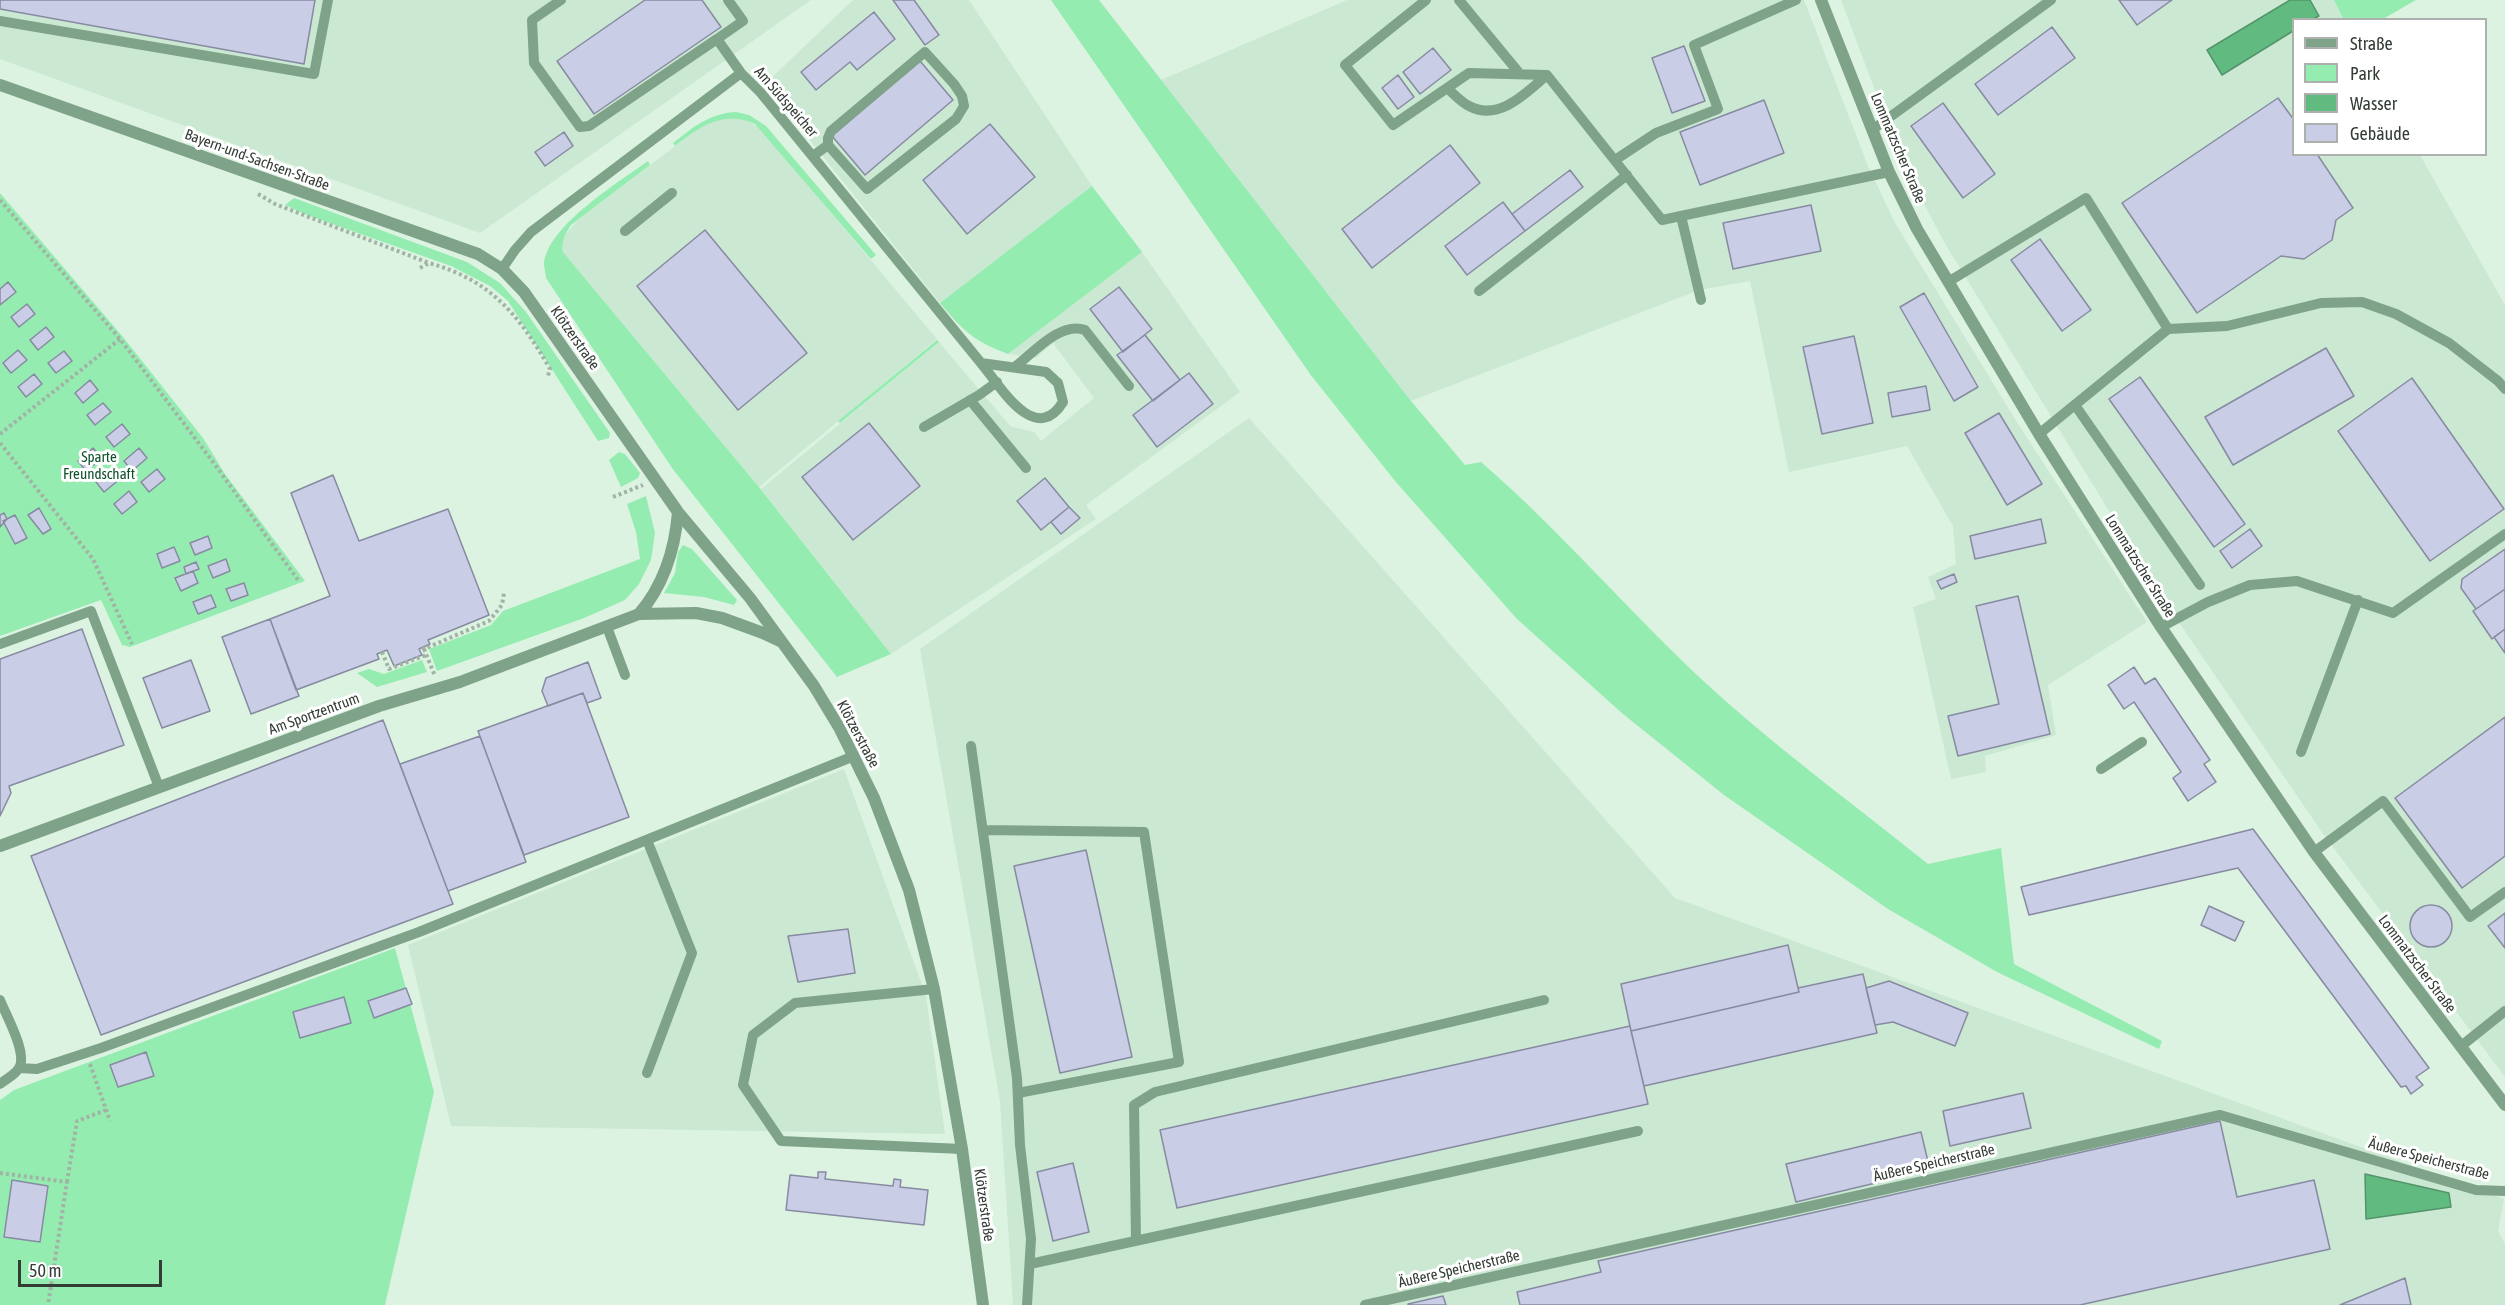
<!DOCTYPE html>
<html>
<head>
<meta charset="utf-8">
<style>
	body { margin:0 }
	#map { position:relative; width:2505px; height:1305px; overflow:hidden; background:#dcf3e2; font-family:"Asap Condensed",sans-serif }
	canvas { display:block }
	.legend { position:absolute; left:2292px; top:18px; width:195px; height:138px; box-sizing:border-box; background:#fff; border:2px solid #adb1ae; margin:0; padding:8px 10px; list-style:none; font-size:18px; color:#333c35 }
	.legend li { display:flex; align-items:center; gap:12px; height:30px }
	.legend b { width:30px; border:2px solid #adb1ae }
	.scale { position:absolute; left:18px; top:1260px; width:144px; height:27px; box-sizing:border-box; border:3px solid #333c35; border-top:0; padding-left:8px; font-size:18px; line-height:21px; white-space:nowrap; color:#333c35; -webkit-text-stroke:4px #fff; paint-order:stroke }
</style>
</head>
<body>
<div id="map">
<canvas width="2505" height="1305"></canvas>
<ul class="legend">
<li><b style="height:8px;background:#7fa389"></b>Straße</li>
<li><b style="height:16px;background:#95ecb0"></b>Park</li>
<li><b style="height:16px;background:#61ba80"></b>Wasser</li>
<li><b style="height:16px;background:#c9cde5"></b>Gebäude</li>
</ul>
<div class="scale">50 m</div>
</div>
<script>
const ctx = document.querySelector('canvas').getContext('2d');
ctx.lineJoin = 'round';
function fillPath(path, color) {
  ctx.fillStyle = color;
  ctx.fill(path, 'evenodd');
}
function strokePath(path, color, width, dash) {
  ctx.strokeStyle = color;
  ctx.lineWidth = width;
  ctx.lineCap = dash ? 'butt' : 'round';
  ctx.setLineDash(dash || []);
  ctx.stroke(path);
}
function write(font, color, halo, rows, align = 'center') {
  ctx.font = font + ' "Asap Condensed",sans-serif';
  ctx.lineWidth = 6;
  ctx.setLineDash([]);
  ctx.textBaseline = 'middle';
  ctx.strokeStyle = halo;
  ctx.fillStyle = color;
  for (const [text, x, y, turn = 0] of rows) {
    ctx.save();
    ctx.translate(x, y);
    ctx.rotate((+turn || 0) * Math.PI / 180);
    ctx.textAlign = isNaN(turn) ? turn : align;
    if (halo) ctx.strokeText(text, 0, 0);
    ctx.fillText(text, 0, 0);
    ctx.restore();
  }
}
const built = new Path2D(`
	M0,0H811L480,233L0,59Z
	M853,0H969L1092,186L940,303L765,84Z
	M1347,0H1804L1868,166L1895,223L2020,427L2147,622L2048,685L2056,735L1985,756L1986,772L1951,779L1913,607L1936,599L1928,577L1956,564L1953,526L1907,446L1789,472L1750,281L1699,290L1411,401L1161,80Z
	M1841,0H2334L2344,19L2294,20V154L2420,155L2505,305V1077L2321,831L2163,599L1944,242L1902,162Z
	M730,118L748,121L761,129L937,339L759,487L563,252L562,245L564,236L578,220L699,128L718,119Z
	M1142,252L1240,392L1086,505L1096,519L891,654L761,489L939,342L1010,426L1034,432L1041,441L1094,398L1053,343L1036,358L1008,354Z
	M1249,418L1675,898L2504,1199L2498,1231L2505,1244V1305H1013L1000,1101L920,649Z
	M844,769L926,996L945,1134L451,1126L408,945Z`);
const green = new Path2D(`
	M1051,0H1099L1411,401L1465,465L1481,462C1569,538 1642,628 1729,704C1793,760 1862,811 1928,864L2001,848L2014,964L2162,1041L2159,1049L1997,972L1888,909L1724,795L1623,714L1517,619L1395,481L1310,374Z
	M2334,0H2416L2383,19L2344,20Z
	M736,112L749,115L766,126L876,255L871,259L755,124C722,110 700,127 675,146L673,143C692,128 710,113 736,112Z
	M648,161L650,165L571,225C565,234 561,241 563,252L759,487L891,654L837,677L672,468L546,278C546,274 544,268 544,264C547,226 619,182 648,161Z
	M1092,186L1142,252L1008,354C974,341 964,332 940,303Z
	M0,193L123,337L203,438L225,474L305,581L130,647L122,645L101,600L0,636Z
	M294,198L467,262L500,283L526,312L610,433L609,438L598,441L508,301L490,286L451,266L307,215L285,205Z
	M937,340L939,342L840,423L838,421Z
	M619,452L625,454L640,473L638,478L621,487L609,460Z
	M646,496L655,533L651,560L639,584L625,600L584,618L437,671L429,649L491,625L503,611L640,559L636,532L627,504Z
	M683,545L692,549L737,600L734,605L704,597L664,593L675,573L678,552Z
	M422,660L427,672L377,687L357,673L369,669L384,674Z
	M395,948L434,1092L385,1305H0V1100L14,1090Z`);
const water = new Path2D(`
	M2290,0H2310L2319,16L2313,19L2294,20L2293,31L2222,75L2207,50Z
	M2365,1174L2449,1193L2451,1207L2366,1219Z`);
const building = new Path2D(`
	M0,0H315L304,64L0,9Z
	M645,0H702L721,27L594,114L557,61Z
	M893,0H914L939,35L925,45Z
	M2119,0H2172L2137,25Z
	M874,12L895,39L857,70L850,62L816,90L801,72Z
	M2052,27L2075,58L1998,115L1975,84Z
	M1684,46L1705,101L1672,113L1652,58Z
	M1433,48L1451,70L1420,94L1403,72Z
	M920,61L953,100L865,175L832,136Z
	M1398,75L1414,97L1398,109L1382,88Z
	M2278,98L2294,120V154H2317L2353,208L2336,220L2332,240L2304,259L2281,256L2197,313L2122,203Z
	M1764,100L1784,153L1700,185L1680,132Z
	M1943,103L1995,174L1963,198L1911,126Z
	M990,124L1035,177L967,234L923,180Z
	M564,132L573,146L545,166L535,152Z
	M1450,145L1480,183L1372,268L1342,229Z
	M1570,170L1583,187L1525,231L1512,214Z
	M1503,202L1525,231L1467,275L1445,246Z
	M1811,205L1821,251L1733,269L1723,223Z
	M705,230L807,353L738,410L637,286Z
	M2040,239L2091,310L2062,331L2011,260Z
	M8,282L16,292L0,305V289Z
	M1119,287L1152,329L1123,352L1090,309Z
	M1924,293L1978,387L1954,401L1900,307Z
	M27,304L35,314L19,327L11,317Z
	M46,327L54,337L38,350L30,340Z
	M1145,335L1180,380L1153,401L1117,355Z
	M1854,336L1873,423L1822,434L1803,347Z
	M2326,348L2354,396L2233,465L2205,417Z
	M18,350L27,360L11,373L3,363Z
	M64,351L72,361L56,373L48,363Z
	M1189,373L1213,404L1157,447L1133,415Z
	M34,374L42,384L26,397L18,387Z
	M2140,377L2245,524L2214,547L2109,399Z
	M2412,378L2504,509L2430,561L2338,431Z
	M90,380L98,390L83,403L75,393Z
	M1926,386L1930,410L1892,417L1888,393Z
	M103,403L111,412L95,425L87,415Z
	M1999,413L2042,484L2007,505L1965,433Z
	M869,423L920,486L853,540L802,477Z
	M122,424L130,434L114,447L106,437Z
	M93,448L102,458L86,471L78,461Z
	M139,448L147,458L132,471L124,461Z
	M112,469L120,479L104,492L96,482Z
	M157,469L165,479L149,492L141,482Z
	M333,475L359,541L448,509L489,615L428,640L430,644L419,649L422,655L394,666L387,650L377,654L379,659L296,690L270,619L330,596L291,493Z
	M1045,478L1069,507L1041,530L1017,501Z
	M129,491L137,502L122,514L114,504Z
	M1069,507L1080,518L1061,534L1051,522Z
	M39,508L51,529L43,534L28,515Z
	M4,513L7,519L0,527V515Z
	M15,515L27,538L15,544L3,521Z
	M2041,519L2046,543L1975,559L1970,536Z
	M2250,529L2262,546L2232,568L2220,551Z
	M208,536L212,548L195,555L190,543Z
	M174,547L180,561L162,568L157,554Z
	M2505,549V589L2476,609L2461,588L2462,579Z
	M226,559L230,571L213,578L208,566Z
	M196,562L199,569L186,574L184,567Z
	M193,571L198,583L181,591L175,578Z
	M1954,574L1957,582L1941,589L1937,581Z
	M244,583L248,595L231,601L226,589Z
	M2505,589V629L2492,639L2473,611Z
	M211,595L216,607L198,614L193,602Z
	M2018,596L2050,734L1958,756L1948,716L1999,704L1976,606Z
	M270,619L299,696L251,714L222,637Z
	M82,629L124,745L9,786L11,793L0,816V659Z
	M2505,629V653L2494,637Z
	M191,660L210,711L162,728L143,678Z
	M588,662L601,698L587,703L583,693L548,706L542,691L546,678Z
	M2134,667L2145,684L2155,678L2210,760L2204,764L2216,782L2188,801L2173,778L2181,772L2134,702L2124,709L2108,685Z
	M583,693L629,817L524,855L478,731Z
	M2505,717V856L2462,888L2395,798Z
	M383,720L453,904L101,1035L31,856Z
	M480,736L526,862L448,891L400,764Z
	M2253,829L2429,1068L2416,1077L2423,1085L2411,1094L2406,1086L2401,1087L2238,868L2029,915L2021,887Z
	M1086,850L1132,1057L1060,1073L1014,866Z
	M2410 926a21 21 0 1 1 42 0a21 21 0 1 1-42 0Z
	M2209,906L2244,922L2235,941L2201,925Z
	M2505,913V948L2488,926Z
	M848,929L855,973L798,982L788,936Z
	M1788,945L1799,992L1631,1031L1621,984Z
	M1863,974L1877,1033L1644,1086L1631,1031L1799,992L1798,988Z
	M1889,981L1968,1013L1955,1046L1893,1022L1875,1025L1866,988Z
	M406,988L412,1004L374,1018L368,1001Z
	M344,997L351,1023L300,1038L293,1012Z
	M1630,1026L1648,1104L1177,1208L1160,1130Z
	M146,1052L154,1076L118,1087L110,1065Z
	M2023,1093L2031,1128L1950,1146L1943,1111Z
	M2220,1121L2237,1197L2314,1180L2330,1249L2080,1305H1520L1517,1292L1601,1272L1598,1261Z
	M1921,1132L1930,1170L1796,1202L1786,1164Z
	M1073,1163L1089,1232L1053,1241L1037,1172Z
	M818,1172H826L825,1179L893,1186L894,1179L901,1180L900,1187L928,1190L924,1225L786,1210L790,1175L818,1178Z
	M12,1180L48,1186L40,1242L4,1237Z
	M2405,1278L2411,1305H2340Z
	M1443,1296L1446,1305H1408V1304Z`);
const path = new Path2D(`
	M258,194L275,204L429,263
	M0,200L120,339L213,462L298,580
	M420,268L429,263C491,280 519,315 550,369L548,376
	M0,434L120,339
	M0,443L93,559L132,644
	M613,497L643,485
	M423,647L424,649L489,621L502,605L504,593
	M424,649L435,676
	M382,652L389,669L426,655
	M90,1064L110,1121
	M0,1173L67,1182L48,1305
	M67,1182L77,1121L106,1110`);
const lane = new Path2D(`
	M561,0L532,20L534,63L580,127L589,126L717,39L741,73
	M1426,0L1345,65L1393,125L1469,73L1547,75L1662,220L1889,172
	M1459,0L1520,74
	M0,21L314,74L328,0
	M717,39L743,21L728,0
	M1447,88C1454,94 1461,102 1469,106C1499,122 1526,93 1547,75
	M1872,130L2051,0
	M813,156L828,145L867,189L956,119L964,106L962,96L954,84L925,52L831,131L828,138V145
	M1615,160L1656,133L1718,109L1694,45L1796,0
	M1681,216L1701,300
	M625,231L672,193
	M502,269L515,250L531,232L741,73L761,93L981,363L1046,372L1058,383L1063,402C1035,447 1000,386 981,363
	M1948,282L2086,198L2168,329L2039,434
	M1479,291L1627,175
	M2168,329L2227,326L2321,303L2362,302L2396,314L2449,343L2498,381L2505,389
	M1016,366C1034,352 1061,321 1085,330L1129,386
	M970,400L1026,468
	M2075,405L2200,585
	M924,427L979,395L997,382
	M607,627L625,675
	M2161,627L2208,602L2250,585L2297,581L2393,613L2505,534
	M0,644L91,611L159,787
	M971,746L1017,1078L1020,1145L1031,1239L1027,1305
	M2301,752L2358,600
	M2101,769L2142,742
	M983,830L1144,832L1179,1062L1018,1093
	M2314,852L2383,801L2470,917L2505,892
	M934,989L795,1003L753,1035L743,1085L781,1141L962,1149
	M0,1000C6,1015 28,1054 19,1068C15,1075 6,1079 0,1084
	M2460,1047L2505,1011
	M19,1068L37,1069L101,1048L419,932L854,756
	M647,1073L692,953L647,840
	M1136,1240L1134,1105L1155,1092L1544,1000
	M1030,1264L1638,1131
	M1365,1305L2220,1115L2476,1190L2505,1191`);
const street = new Path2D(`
	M1821,0L1889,172L1917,229L2039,434L2161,627L2314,852L2505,1105
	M0,85L478,254L502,269L524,292L678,512L750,598L814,686L840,729L874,798L909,890L934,989L962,1149L983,1305
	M639,614C663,586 675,549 678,512
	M0,846L379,706L460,682L639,614L696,613L722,618L763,633L780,641`);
const streetNames = [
	["Am Südspeicher",786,102,49],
	["Lommatzscher Straße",1898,148,67],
	["Bayern-und-Sachsen-Straße",257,160,20],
	["Klötzerstraße",575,338,55],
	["Lommatzscher Straße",2140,566,58],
	["Am Sportzentrum",314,714,-20],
	["Klötzerstraße",858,734,62],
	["Lommatzscher Straße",2417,964,53],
	["Äußere Speicherstraße",2429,1159,15],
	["Äußere Speicherstraße",1934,1163,-13],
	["Klötzerstraße",984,1205,82],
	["Äußere Speicherstraße",1459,1269,-13]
];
const parkNames = [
	["Sparte",99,457],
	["Freundschaft",99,474]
];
fillPath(built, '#cbe8d3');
fillPath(green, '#95ecb0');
fillPath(water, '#61ba80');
strokePath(water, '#53946a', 1.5);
fillPath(building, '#c9cde5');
strokePath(building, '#878ba1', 1.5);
strokePath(path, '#a1b3a5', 4, [3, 3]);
strokePath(lane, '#7fa389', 10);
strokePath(street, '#7fa389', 12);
write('15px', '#333c35', '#fff', streetNames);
write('15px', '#10522d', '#fff', parkNames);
</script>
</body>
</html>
